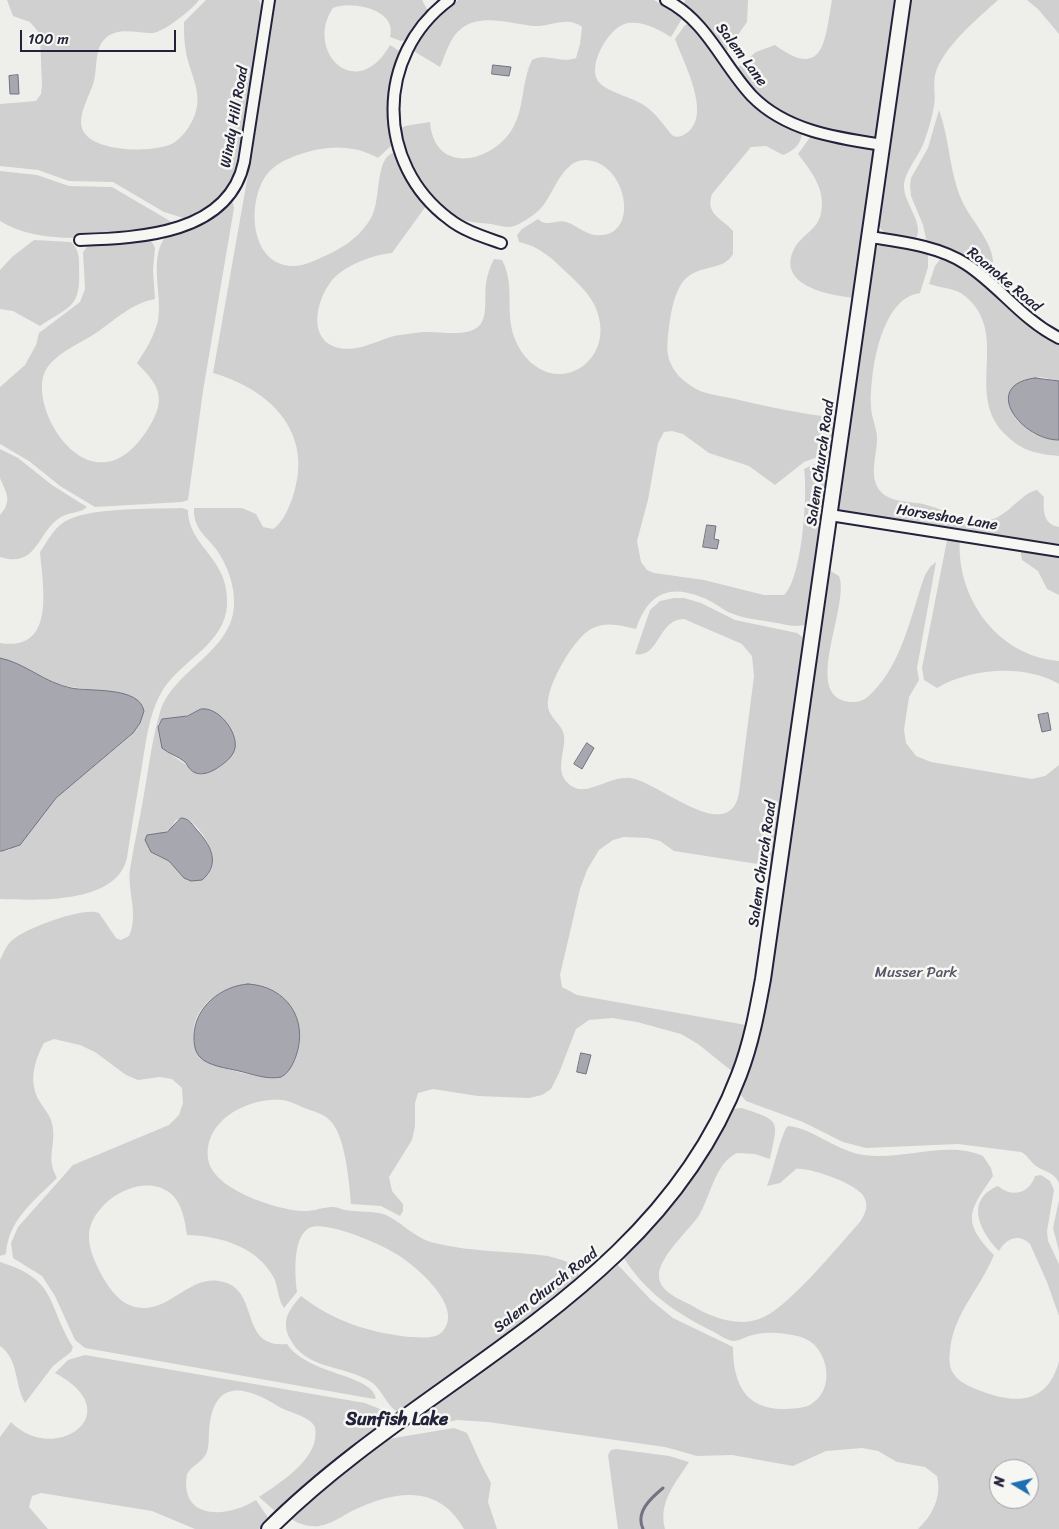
<!DOCTYPE html>
<html>
<head>
<meta charset="utf-8">
<style>
	body { margin:0 }
	#map { position:relative; width:1059px; height:1529px; overflow:hidden; background:#eeeeeb; font-family:Sriracha,sans-serif }
	canvas { display:block }
	.north { position:absolute; left:989px; top:1459px; width:50px; height:50px; box-sizing:border-box; background:#f6f6f2; border:1px solid #a1a1a9; border-radius:50%; rotate:279deg; font-size:14px; font-weight:700; line-height:20px; text-align:center; color:#22223b }
	.north::after { content:''; display:block; margin:auto; width:18px; height:22px; background:#1f6fb2; clip-path:polygon(50% 0,100% 100%,50% 72%,0 100%) }
	.scale { position:absolute; left:20px; top:30px; width:156px; height:22px; box-sizing:border-box; border:2px solid #22223b; border-top:0; padding-left:6px; font-size:15px; line-height:18px; white-space:nowrap; color:#22223b; -webkit-text-stroke:4px #f6f6f2; paint-order:stroke }
</style>
</head>
<body>
<div id="map">
<canvas width="1059" height="1529"></canvas>
<div class="north">N</div>
<div class="scale">100 m</div>
</div>
<script>
const ctx = document.querySelector('canvas').getContext('2d');
ctx.lineJoin = 'round';
function fillPath(path, color) {
  ctx.fillStyle = color;
  ctx.fill(path, 'evenodd');
}
function strokePath(path, color, width, dash) {
  ctx.strokeStyle = color;
  ctx.lineWidth = width;
  ctx.lineCap = dash ? 'butt' : 'round';
  ctx.setLineDash(dash || []);
  ctx.stroke(path);
}
function write(font, color, halo, rows, align = 'center') {
  ctx.font = font + ' Sriracha,sans-serif';
  ctx.lineWidth = 5;
  ctx.setLineDash([]);
  ctx.textBaseline = 'middle';
  ctx.strokeStyle = halo;
  ctx.fillStyle = color;
  for (const [text, x, y, turn = 0] of rows) {
    ctx.save();
    ctx.translate(x, y);
    ctx.rotate((+turn || 0) * Math.PI / 180);
    ctx.textAlign = isNaN(turn) ? turn : align;
    if (halo) ctx.strokeText(text, 0, 0);
    ctx.fillText(text, 0, 0);
    ctx.restore();
  }
}
const green = new Path2D(`
	M7,0H199C193,9 164,32 153,33C137,34 116,25 103,41C95,50 97,70 94,81C90,96 78,113 82,128C89,153 157,154 175,142C185,135 193,122 196,111C202,91 189,71 186,52C184,42 184,32 184,22L206,0H259L262,8L239,161C231,196 218,201 190,220L164,212L113,182L69,181L38,170L0,166V104L36,101L41,94L42,86L40,34L30,22L13,16Z
	M275,0H422L428,11L406,40L401,41L390,37C398,10 352,0 333,8C304,50 356,105 390,45L401,52C390,83 386,112 393,144L378,158C359,147 337,145 315,150C299,154 279,160 268,173C247,198 248,263 291,266C303,267 316,260 327,255C345,247 363,234 372,216C381,198 375,162 392,153H396L409,182L426,206L392,253C373,255 351,263 336,276C318,293 304,340 339,348C358,352 376,341 394,336C404,334 414,333 424,332C440,331 468,338 480,325C488,315 484,296 486,284C487,275 490,267 494,259L502,260C518,290 500,318 521,351C554,400 616,363 597,311C592,296 578,283 566,272C553,259 539,246 519,242L517,235L522,229L538,219C547,228 556,219 566,222C576,225 584,233 594,235C642,241 628,162 586,160C561,159 553,198 539,210C533,216 517,227 509,227C504,227 497,225 491,224C480,223 468,222 457,218C426,205 405,159 399,129L405,126L430,122C434,174 489,164 511,131C525,110 521,82 532,60C546,52 561,64 576,58L580,44L582,27C568,15 549,27 534,26C512,24 482,13 462,28C450,36 446,54 440,67L412,50L424,30L458,0H654L683,17L671,37C658,29 644,21 628,23C609,26 587,65 598,81C605,92 633,97 645,106C657,114 663,125 673,136C680,138 685,135 690,130C710,111 683,61 675,39L685,25L691,23L772,118L802,133C801,145 793,151 783,155L766,146L751,147L712,194C705,215 722,218 733,231V254C723,273 694,262 680,286C673,299 671,313 669,327C668,338 665,353 671,364C676,376 687,384 698,390C709,395 723,396 735,399C769,407 802,414 837,418L832,452L804,462L775,485L749,466L709,453L683,434L672,431L664,432L658,443L648,500L637,541L641,562L647,570L654,573L704,580L764,595H784C802,579 808,493 804,469L819,462L830,464L807,624C797,628 788,625 777,623C761,620 743,619 728,612C719,607 711,600 701,597C667,583 647,596 636,629C621,625 605,621 591,629C574,638 546,686 548,706C549,718 562,724 564,735C566,749 556,767 565,780C583,803 606,775 631,778C659,782 729,847 739,793L754,676L752,656L742,644L684,619C658,619 659,659 635,654L650,610L660,601L674,598H684L701,603L735,620L797,633L805,639L773,862L764,865L674,851L660,841L648,838L624,837L613,840L599,850L587,870L580,889L560,975L562,987L577,995L746,1025L733,1072L698,1044L681,1034L637,1022L612,1018L589,1020L576,1029L559,1073L551,1089L542,1095L529,1098L478,1096L433,1089L418,1093L415,1103V1126L412,1140L389,1177L392,1191L403,1204V1211L400,1216L381,1206L351,1204C349,1182 346,1142 333,1124C327,1115 316,1112 307,1109C299,1106 291,1101 282,1100C250,1097 204,1119 208,1158C211,1189 275,1209 301,1211C312,1212 326,1206 334,1207C338,1207 342,1210 345,1210C356,1212 368,1211 379,1213C396,1216 411,1236 431,1242C467,1252 511,1251 548,1256C563,1260 576,1262 580,1279L399,1413C385,1405 382,1387 368,1380C341,1365 304,1369 289,1337C281,1319 290,1309 301,1296C333,1321 370,1333 410,1337C421,1337 435,1340 443,1331C464,1307 417,1267 398,1255C384,1245 324,1219 309,1228C292,1238 295,1276 297,1292L284,1308C278,1300 278,1287 274,1278C257,1246 219,1236 187,1235C185,1221 182,1202 170,1193C142,1171 92,1201 89,1234C88,1248 95,1262 101,1274C109,1288 119,1303 135,1307C168,1315 187,1276 219,1281C262,1287 237,1349 287,1344C308,1375 371,1374 376,1398L374,1399L85,1348L75,1340L55,1296L42,1276L13,1258L11,1243L18,1227L73,1165L169,1125L179,1115L183,1103L182,1088L172,1079L160,1077L138,1080L126,1075L95,1052L80,1045L54,1039L44,1043C34,1061 28,1083 40,1102C46,1112 52,1117 53,1129C55,1149 46,1158 57,1178C34,1201 8,1220 6,1254L0,1256V960C4,952 7,943 15,938C27,928 85,906 99,913L116,938L121,940L129,936C139,915 127,890 130,869C134,844 140,819 144,794C149,767 152,739 160,712C174,669 231,653 234,606C235,586 228,566 216,549C205,535 193,528 194,508H242L256,514L263,527L273,529C284,522 290,505 294,493C313,431 269,389 213,373L250,163ZM201,709C220,706 229,729 235,742C234,759 215,773 199,774L166,751L158,730V724L162,719L185,716ZM184,818C203,827 220,856 208,875L184,878L169,861L156,855L164,833L171,828L176,820ZM248,984C285,986 308,1018 297,1053C294,1062 290,1071 283,1076C266,1082 215,1067 201,1058C199,1052 195,1046 194,1039C189,1009 221,986 248,984Z
	M685,0H748L747,22L726,52L704,23L684,6Z
	M832,0H896L875,138C865,139 854,136 845,134C795,125 767,108 737,68L756,52L775,45C825,82 825,38 832,0Z
	M911,0H998C977,19 942,48 935,75C933,86 936,96 934,106C932,118 928,131 924,142C919,157 904,171 904,187C904,203 926,226 915,240L885,234L879,226Z
	M1027,0H1059V34L1038,9Z
	M939,110C950,140 949,173 963,203C972,222 996,245 993,268L987,275L927,243L923,225L911,196L910,186L911,178L928,148Z
	M811,136L870,148L874,151L854,298C829,295 776,286 794,249C802,234 818,230 821,213C826,189 811,171 798,154Z
	M0,171L37,175L69,186L112,187L170,221L173,226C124,236 44,249 0,221Z
	M230,202L233,203L234,208L203,391L188,500L182,502L95,507L60,486L29,461L0,444V387L25,365L36,345L39,333L80,302L85,289L83,252L90,243L144,238L152,242L155,248L153,270L155,299C132,303 115,320 96,333C81,343 58,352 47,368C22,405 95,524 152,422C167,395 156,383 137,363C146,350 154,336 158,321C163,295 147,255 168,234C175,227 218,207 230,202Z
	M34,240L71,242C79,250 79,256 79,267C81,308 71,305 40,326L13,311L0,309V270L12,257Z
	M883,245L928,253V267L920,293C880,298 870,374 871,406C871,416 876,426 877,436C878,456 865,482 886,496C896,502 912,502 923,504C939,508 954,516 970,519C978,520 986,521 993,519C1009,514 1022,493 1037,490L1044,497C1043,511 1043,524 1059,527V548L843,514L838,510L874,255L878,246Z
	M942,257L972,274L1027,325L1059,344V381L1041,377L1023,381L1015,418L1034,434L1059,440V456C1038,454 1022,451 1007,436C962,396 1012,335 965,296C955,288 941,288 929,284L935,266Z
	M0,449L18,458L52,485L87,507C81,513 69,512 61,517C37,531 38,569 0,557V515C13,500 6,493 0,478C0,470 0,457 0,449Z
	M182,508L188,510C188,547 230,558 227,605C225,643 184,659 164,688C148,713 146,744 141,772C136,801 131,830 127,858C116,905 36,900 0,899V851L9,850L56,798L129,737L140,723L144,711L141,704L130,696L59,685L14,662L0,658V643C56,652 43,588 40,552C47,542 53,529 64,522C86,507 154,509 182,508Z
	M948,535L960,537C955,597 997,656 1059,661V684C1024,664 971,668 937,688L924,680L922,668Z
	M1020,548L1059,554V595L1047,589L1038,571L1022,560Z
	M936,562L917,668L919,680L909,697L904,730L906,743L916,756L931,762L1032,779L1045,776L1059,765V1183C1054,1172 1045,1172 1036,1166C1030,1162 1028,1155 1021,1152L958,1144L866,1148L843,1142L803,1122L746,1101L739,1093L757,1043L769,986L829,570L839,576C851,606 797,704 855,702C865,702 873,692 879,685C904,655 912,611 925,575L930,567Z
	M742,1108C780,1121 779,1119 770,1159L755,1154L737,1153C714,1164 711,1197 698,1217C688,1231 658,1258 659,1276C659,1291 679,1299 691,1305C710,1317 737,1327 759,1319C786,1311 839,1245 860,1222C865,1214 869,1206 864,1197C858,1184 809,1167 796,1169L780,1183L767,1186C772,1175 782,1130 788,1126C810,1127 838,1152 864,1155C902,1161 946,1140 983,1156L991,1168L993,1176C969,1211 961,1221 994,1255C980,1289 953,1314 950,1351C949,1358 949,1367 953,1373C959,1383 971,1387 981,1391C1017,1405 1048,1403 1059,1361V1529H918C933,1515 942,1496 937,1476L925,1467L897,1462L878,1451L862,1448L826,1451L793,1466L732,1455L697,1456L665,1447L488,1422L457,1420L419,1428L411,1422L581,1296L618,1265L651,1300L673,1318L733,1347C733,1383 745,1410 785,1409C795,1408 806,1409 814,1402C833,1388 829,1356 811,1342C804,1337 795,1335 786,1334C774,1332 761,1332 749,1336C745,1337 739,1341 734,1341C727,1341 717,1333 710,1330C676,1313 645,1292 624,1258C667,1214 704,1164 732,1109ZM999,1469H1029V1499H999Z
	M1041,1175L1050,1181L1054,1190L1047,1231L1048,1241L1059,1264V1316L1047,1282L1030,1244C1019,1233 1006,1238 999,1251C980,1232 964,1200 998,1186C1012,1198 1029,1194 1035,1176Z
	M1059,1200V1251L1053,1228Z
	M0,1262C58,1280 46,1303 73,1347L71,1352L53,1366L25,1403C14,1384 19,1359 0,1346Z
	M85,1355L365,1403L385,1411L388,1421L322,1472L276,1512L259,1497C281,1482 321,1458 315,1427C309,1415 288,1413 276,1405C248,1388 217,1378 210,1422C208,1432 210,1442 207,1452C203,1462 192,1465 187,1474C179,1521 228,1518 256,1500L269,1519L259,1529H195L152,1511L41,1493L32,1496L29,1507L48,1529H0V1437L11,1422C53,1466 132,1414 55,1373L68,1360Z
	M454,1428L467,1433L481,1464L491,1483L488,1502L497,1529H464C438,1483 394,1491 354,1510C342,1516 332,1524 319,1526C308,1527 298,1524 290,1518L388,1439Z
	M616,1449L669,1456L689,1462C675,1484 658,1502 665,1529H618L608,1455L611,1450Z`);
const water = new Path2D(`
	M493,65L511,67L509,76L492,74Z
	M18,75L19,94H10L9,76Z
	M1035,378L1059,381V440C1021,440 980,385 1035,378Z
	M707,525L716,526L714,539L719,540L717,549L703,547Z
	M0,658C25,663 45,683 71,688C91,692 139,686 144,711L140,723L133,733L56,798L20,845L2,851H0Z
	M201,709C218,706 238,732 235,748C233,758 222,765 214,770C208,773 202,775 196,773C190,771 188,766 185,762C178,756 169,754 162,748L158,727L162,719L187,716Z
	M1048,713L1051,730L1042,732L1038,715Z
	M587,743L594,748L582,769L574,764Z
	M181,818C188,818 191,823 196,829C211,845 221,864 202,880L191,881L184,878L169,861L151,852L145,840L147,835L167,832Z
	M248,984C286,986 309,1019 296,1056C293,1064 289,1073 281,1077C267,1080 252,1074 239,1071C227,1068 208,1066 200,1057C194,1051 194,1042 194,1035C195,1007 221,986 248,984Z
	M581,1053L591,1055L586,1074L577,1072Z`);
const stream = new Path2D(`
	M643,1529C635,1512 651,1498 663,1488`);
const street = new Path2D(`
	M449,0C375,55 375,164 449,219C464,231 484,237 501,243
	M666,0C707,21 722,64 752,96C786,131 837,138 883,145
	M870,237C902,242 938,246 966,264C1000,286 1021,319 1059,338
	M80,240C140,238 229,234 244,162L269,0
	M830,515L1059,551`);
const secondary = new Path2D(`
	M269,1529C423,1375 657,1292 739,1075C751,1044 757,1012 763,979L903,0`);
const streetNames = [
	["Salem Lane",741,55,53],
	["Windy Hill Road",235,117,-80],
	["Roanoke Road",1004,280,40],
	["Salem Church Road",821,463,-82],
	["Horseshoe Lane",947,518,9],
	["Salem Church Road",763,864,-82],
	["Salem Church Road",546,1291,-38]
];
const parkNames = [
	["Musser Park",916,973]
];
const quarterNames = [
	["Sunfish Lake",397,1420]
];
fillPath(green, '#d0d0d1');
fillPath(water, '#a7a7af');
strokePath(water, '#727281', 1);
strokePath(stream, '#727281', 3);
strokePath(street, '#22223b', 14);
strokePath(secondary, '#22223b', 18);
strokePath(street, '#f6f6f2', 10);
strokePath(secondary, '#f6f6f2', 14);
write('15px', '#22223b', '#f6f6f2', streetNames);
write('15px', '#565668', '#f6f6f2', parkNames);
write('bold 18px', '#22223b', '#f6f6f2', quarterNames);
</script>
</body>
</html>
